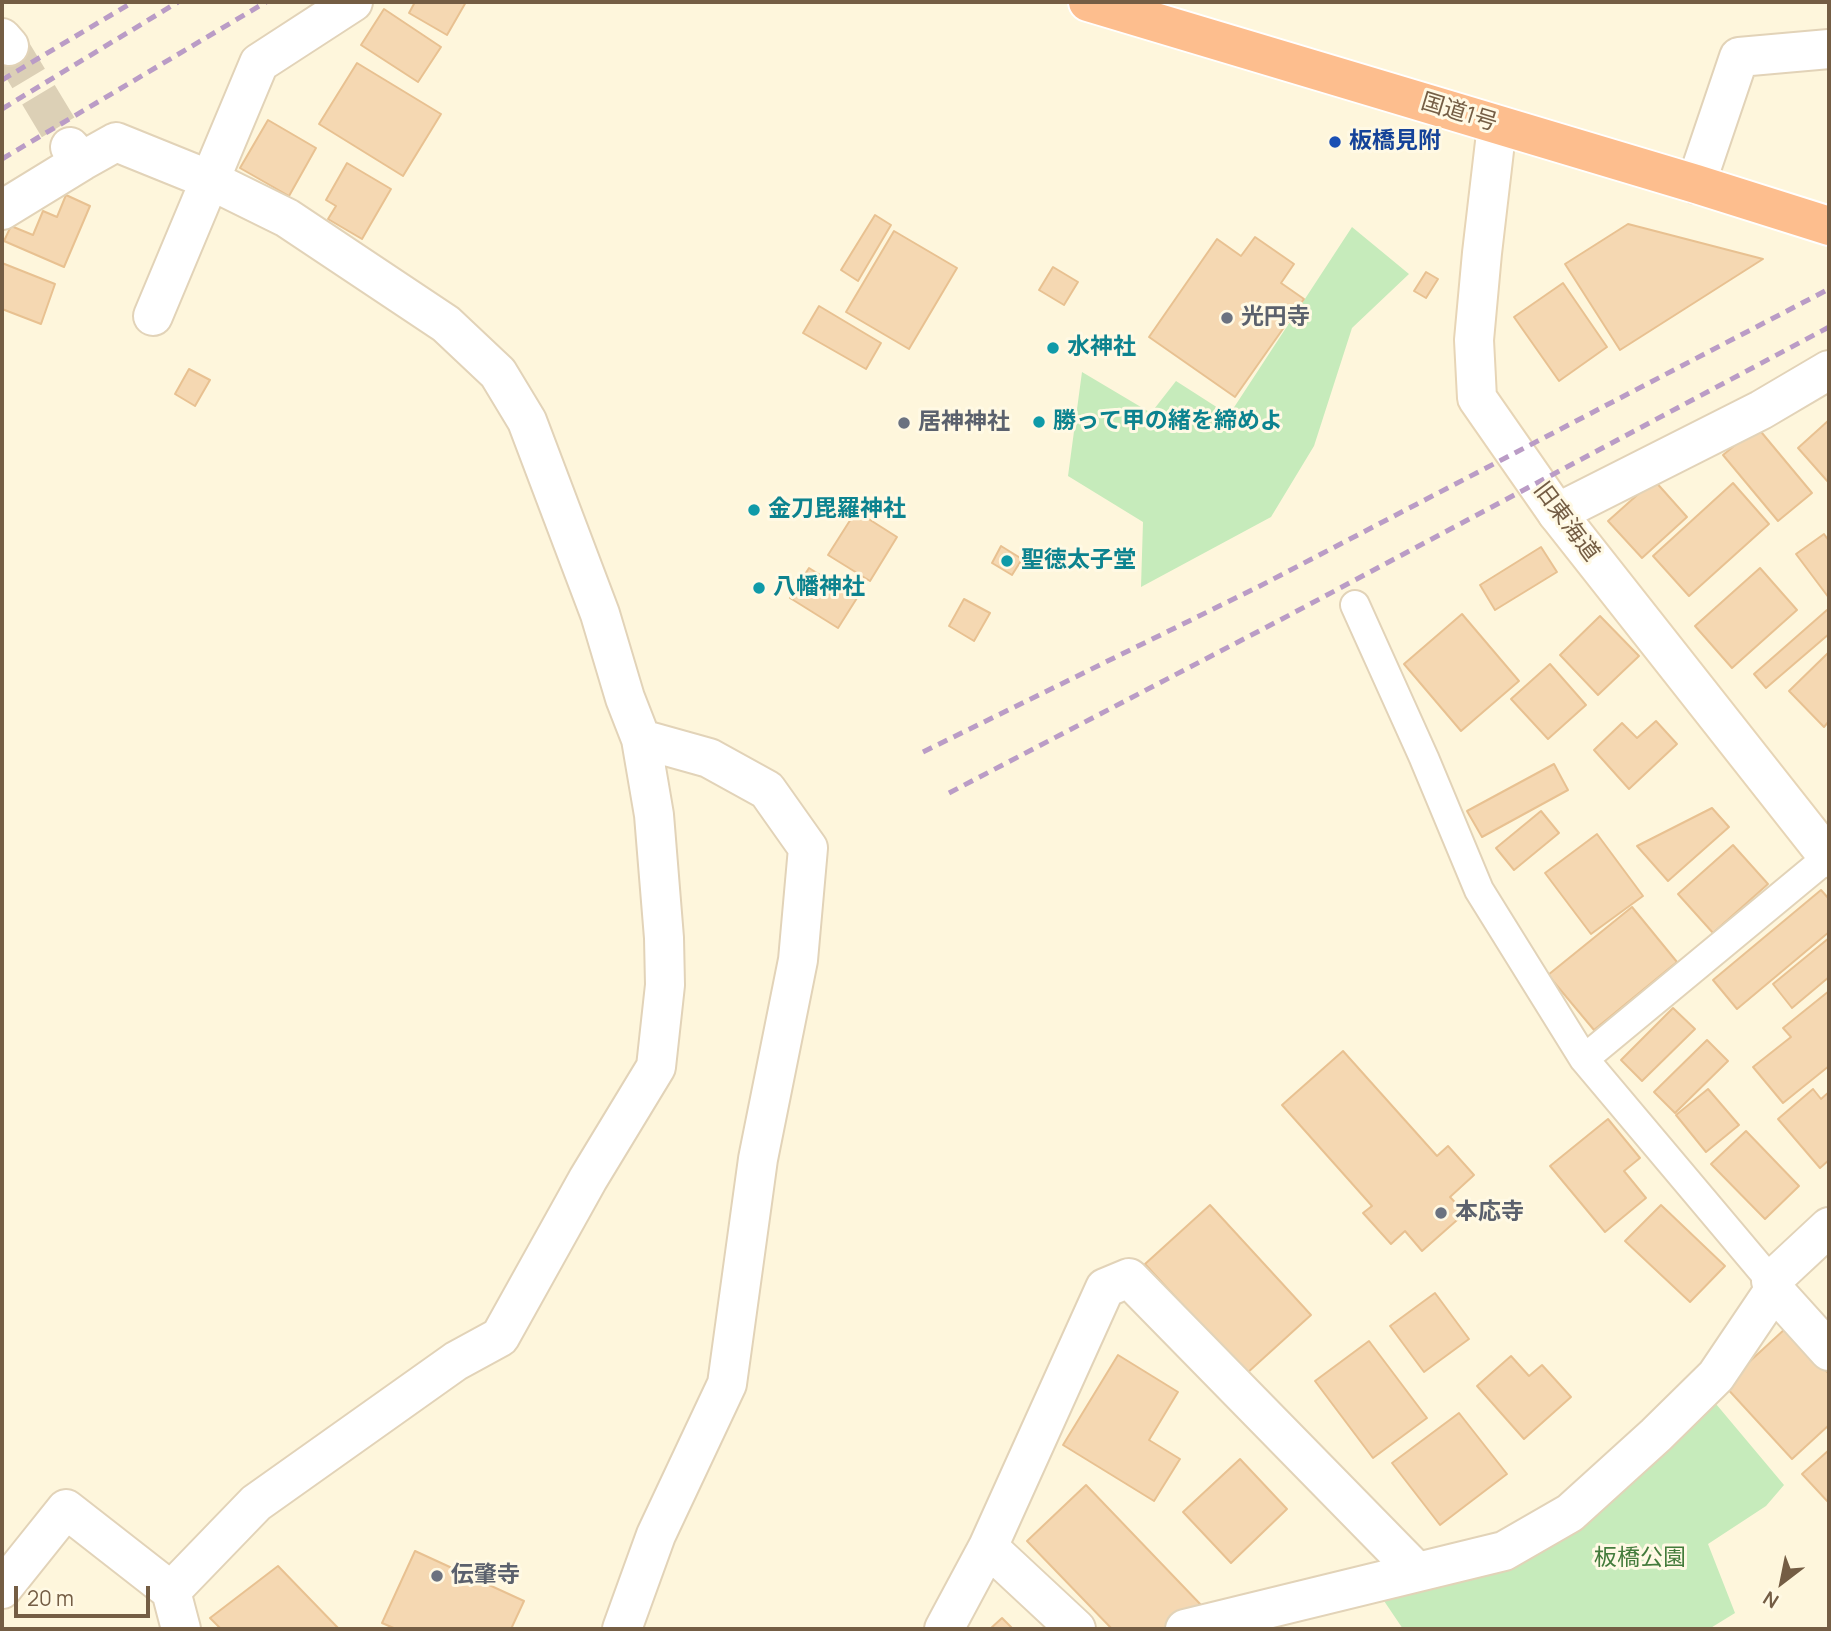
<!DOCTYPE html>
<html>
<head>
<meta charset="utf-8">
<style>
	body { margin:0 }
	#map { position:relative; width:1831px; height:1631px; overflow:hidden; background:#fef6dc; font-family:Manrope,sans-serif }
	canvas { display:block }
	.frame { position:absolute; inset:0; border:4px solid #745d44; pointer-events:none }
	.north { position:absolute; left:1747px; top:1547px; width:70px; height:70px; -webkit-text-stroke:5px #fff9e4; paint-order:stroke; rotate:212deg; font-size:19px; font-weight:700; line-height:28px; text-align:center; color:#745d44 }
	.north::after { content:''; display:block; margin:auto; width:24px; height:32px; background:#745d44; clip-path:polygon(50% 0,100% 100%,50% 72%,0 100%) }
	.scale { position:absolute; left:14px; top:1586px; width:136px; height:32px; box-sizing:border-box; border:4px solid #745d44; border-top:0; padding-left:9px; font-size:21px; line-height:24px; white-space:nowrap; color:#745d44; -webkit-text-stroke:5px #fff9e4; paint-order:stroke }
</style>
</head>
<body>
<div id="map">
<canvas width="1831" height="1631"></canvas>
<div class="frame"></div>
<div class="north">N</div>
<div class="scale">20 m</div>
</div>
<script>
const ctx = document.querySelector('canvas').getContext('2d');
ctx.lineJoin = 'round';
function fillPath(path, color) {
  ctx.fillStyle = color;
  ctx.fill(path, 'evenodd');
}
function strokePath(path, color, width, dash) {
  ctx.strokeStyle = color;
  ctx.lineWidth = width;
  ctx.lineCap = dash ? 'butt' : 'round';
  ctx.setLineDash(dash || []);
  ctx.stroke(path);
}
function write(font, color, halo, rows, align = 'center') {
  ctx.font = font + ' Manrope,"Noto Sans JP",sans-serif';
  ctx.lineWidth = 6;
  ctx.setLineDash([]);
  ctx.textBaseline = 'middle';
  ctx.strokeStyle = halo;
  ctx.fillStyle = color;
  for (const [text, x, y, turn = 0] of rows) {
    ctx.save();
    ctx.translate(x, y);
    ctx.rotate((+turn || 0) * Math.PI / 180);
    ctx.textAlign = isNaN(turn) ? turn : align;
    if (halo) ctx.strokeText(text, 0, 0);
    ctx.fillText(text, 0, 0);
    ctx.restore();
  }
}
const green = new Path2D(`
	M1352,227L1409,274L1352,328L1314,446L1271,517L1141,587L1143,522L1068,476L1082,372L1151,413L1176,381L1229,415Z
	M1711,1398L1784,1485L1766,1506L1708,1544L1735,1613L1709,1629H1403L1380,1595L1510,1561Z`);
const building = new Path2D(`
	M415,2H466L447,35L409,13Z
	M384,9L441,47L418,82L361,45Z
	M357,63L441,114L403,176L319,124Z
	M268,120L316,148L289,196L240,168Z
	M347,163L391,189L362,239L328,219L336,206L326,200Z
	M66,195L90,206L64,267L4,241L11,226L33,235L43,211L57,217Z
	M875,215L891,225L858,281L841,270Z
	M1628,224L1763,259L1620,350L1565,264Z
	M894,231L957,268L909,349L846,312Z
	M1255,237L1294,264L1281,283L1304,299L1235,397L1149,337L1217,239L1241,256Z
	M2,263L55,284L41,324L2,309Z
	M1053,267L1078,282L1064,305L1039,290Z
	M1426,272L1438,279L1426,298L1414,291Z
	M1563,283L1607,347L1559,381L1514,317Z
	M819,306L881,343L866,369L803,333Z
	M189,369L210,380L195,406L175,394Z
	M1829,420V483L1798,448Z
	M1757,427L1812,493L1778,521L1723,455Z
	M1654,480L1687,517L1642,558L1608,521Z
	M1733,483L1769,524L1689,596L1653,556Z
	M856,511L897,537L870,581L828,555Z
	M1824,534L1829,541V598L1796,554Z
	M1001,546L1022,559L1012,575L992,563Z
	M1541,547L1557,572L1495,610L1480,585Z
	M809,568L857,598L838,628L790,598Z
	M1760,568L1797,610L1732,668L1695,626Z
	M964,599L990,613L974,641L949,626Z
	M1827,610L1829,612V634L1766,688L1754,674Z
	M1462,614L1519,681L1461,731L1404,664Z
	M1600,616L1639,656L1598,695L1560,655Z
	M1829,652V721L1824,727L1789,691Z
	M1550,664L1586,705L1548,739L1511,699Z
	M1656,721L1677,744L1629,789L1594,750L1622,723L1637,738Z
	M1554,764L1568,790L1482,837L1467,811Z
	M1712,808L1729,827L1668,881L1637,846Z
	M1541,811L1559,833L1514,870L1496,848Z
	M1597,834L1643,896L1591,934L1545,873Z
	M1733,845L1768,884L1713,933L1678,894Z
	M1821,890L1829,899V932L1737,1009L1713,980Z
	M1632,907L1677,962L1594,1030L1548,975Z
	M1829,938V977L1792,1008L1773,984Z
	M1829,991V1066L1783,1103L1753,1067L1791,1037L1783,1028Z
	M1673,1008L1695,1029L1642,1081L1621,1060Z
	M1707,1040L1728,1061L1675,1113L1654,1092Z
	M1343,1051L1437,1156L1448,1146L1474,1175L1450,1197L1465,1213L1422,1251L1405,1231L1391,1244L1363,1213L1372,1206L1282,1105Z
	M1708,1089L1739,1125L1706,1152L1676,1115Z
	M1813,1089L1821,1099L1829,1092V1160L1820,1168L1778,1119Z
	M1608,1119L1640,1158L1624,1171L1646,1198L1605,1232L1550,1166Z
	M1746,1131L1799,1186L1765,1219L1711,1164Z
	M1210,1205L1311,1315L1246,1374L1145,1264Z
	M1661,1205L1725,1266L1690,1302L1625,1241Z
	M1435,1293L1469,1339L1424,1372L1390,1326Z
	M1786,1328L1829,1374V1425L1792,1459L1724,1385Z
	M1369,1341L1427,1418L1373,1458L1315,1381Z
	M1118,1355L1178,1392L1149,1440L1180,1459L1154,1501L1063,1445Z
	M1511,1356L1529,1376L1542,1365L1571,1397L1524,1439L1477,1386Z
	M1459,1413L1507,1474L1440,1525L1392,1463Z
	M1829,1450V1503L1802,1474Z
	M1240,1459L1287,1509L1231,1563L1183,1512Z
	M1086,1485L1203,1607L1179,1629H1112L1027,1541Z
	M415,1551L524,1601L511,1629H396L382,1623Z
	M278,1566L339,1629H221L210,1618Z
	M1002,1618L1013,1629H990Z`);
const streetTunnel = new Path2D(`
	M9,46L70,147`);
const lane = new Path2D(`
	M1355,605L1424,758L1479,890L1584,1059L1771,1281
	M1584,1059L1828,857`);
const street = new Path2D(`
	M2,38L9,46
	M70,147L82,161L116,142L210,180L287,218L446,324L498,373L527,421L600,614L625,698L641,739L709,758L767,790L808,848L798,960L758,1159L727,1384L656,1535L622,1629
	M1696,184L1739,57L1829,49
	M2,210L82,161
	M153,316L259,63L353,2
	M1557,513L1761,410L1829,370
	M1829,1227L1771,1281L1774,1290L1829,1351
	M988,1547L1076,1629
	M2,1589L66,1509L171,1591
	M181,1629L171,1591L256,1503L456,1361L500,1337L588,1179L656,1067L665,985L664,938L654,815L641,739
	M944,1629L988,1547L1105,1288L1129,1278L1417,1572
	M1185,1629L1504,1551L1570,1513L1656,1435L1716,1376L1774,1290`);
const secondary = new Path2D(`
	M1497,125L1482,253L1474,340L1477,398L1557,513L1829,858`);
const highway = new Path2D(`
	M1088,2L1696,184L1829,226`);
const rail = new Path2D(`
	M2,80L133,2
	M2,109L178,2
	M2,159L266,2
	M923,752L1258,587L1829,289
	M949,793L1282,619L1829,327`);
const markers = [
	[1335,142,7,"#1a4fb4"],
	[1227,318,7,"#6b7280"],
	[1053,348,7,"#0f9aa8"],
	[1039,422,7,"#0f9aa8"],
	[904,423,7,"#6b7280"],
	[754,510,7,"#0f9aa8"],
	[1007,561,7,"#0f9aa8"],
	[759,588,7,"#0f9aa8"],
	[1441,1213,7,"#6b7280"],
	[437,1576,7,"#6b7280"]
];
const streetNames = [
	["国道1号",1459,113,17],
	["旧東海道",1566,522,53]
];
const transitNames = [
	["板橋見附",1349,142]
];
const worshipNames = [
	["光円寺",1241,318],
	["居神神社",918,423],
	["本応寺",1455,1213],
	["伝肇寺",451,1576]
];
const cultureNames = [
	["水神社",1067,348],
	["勝って甲の緒を締めよ",1053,422],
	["金刀毘羅神社",768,510],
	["聖徳太子堂",1021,561],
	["八幡神社",773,588]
];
const parkNames = [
	["板橋公園",1640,1559]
];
fillPath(green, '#c6ebbb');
fillPath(building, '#f5d8b2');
strokePath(building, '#e8c191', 2);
strokePath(streetTunnel, '#dcd0b6', 38, [38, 19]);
strokePath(lane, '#e2d3b8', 32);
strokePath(street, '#e2d3b8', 42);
strokePath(secondary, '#e7d5b6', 42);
strokePath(highway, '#fff', 42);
strokePath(lane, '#fff', 28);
strokePath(street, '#fff', 38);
strokePath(secondary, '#fff', 38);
strokePath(highway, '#fdbe8e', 38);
strokePath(rail, '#ba9cc6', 5, [10, 7]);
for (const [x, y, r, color] of markers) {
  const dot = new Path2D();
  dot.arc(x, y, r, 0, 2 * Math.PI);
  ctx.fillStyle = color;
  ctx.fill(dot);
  strokePath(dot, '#fff9e4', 2.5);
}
write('23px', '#745d44', '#fff9e4', streetNames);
write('bold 23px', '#164399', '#fff9e4', transitNames, 'left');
write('bold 23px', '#5b616d', '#fff9e4', worshipNames, 'left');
write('bold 23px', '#0d838f', '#fff9e4', cultureNames, 'left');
write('23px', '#437b3b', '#fff9e4', parkNames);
</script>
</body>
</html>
